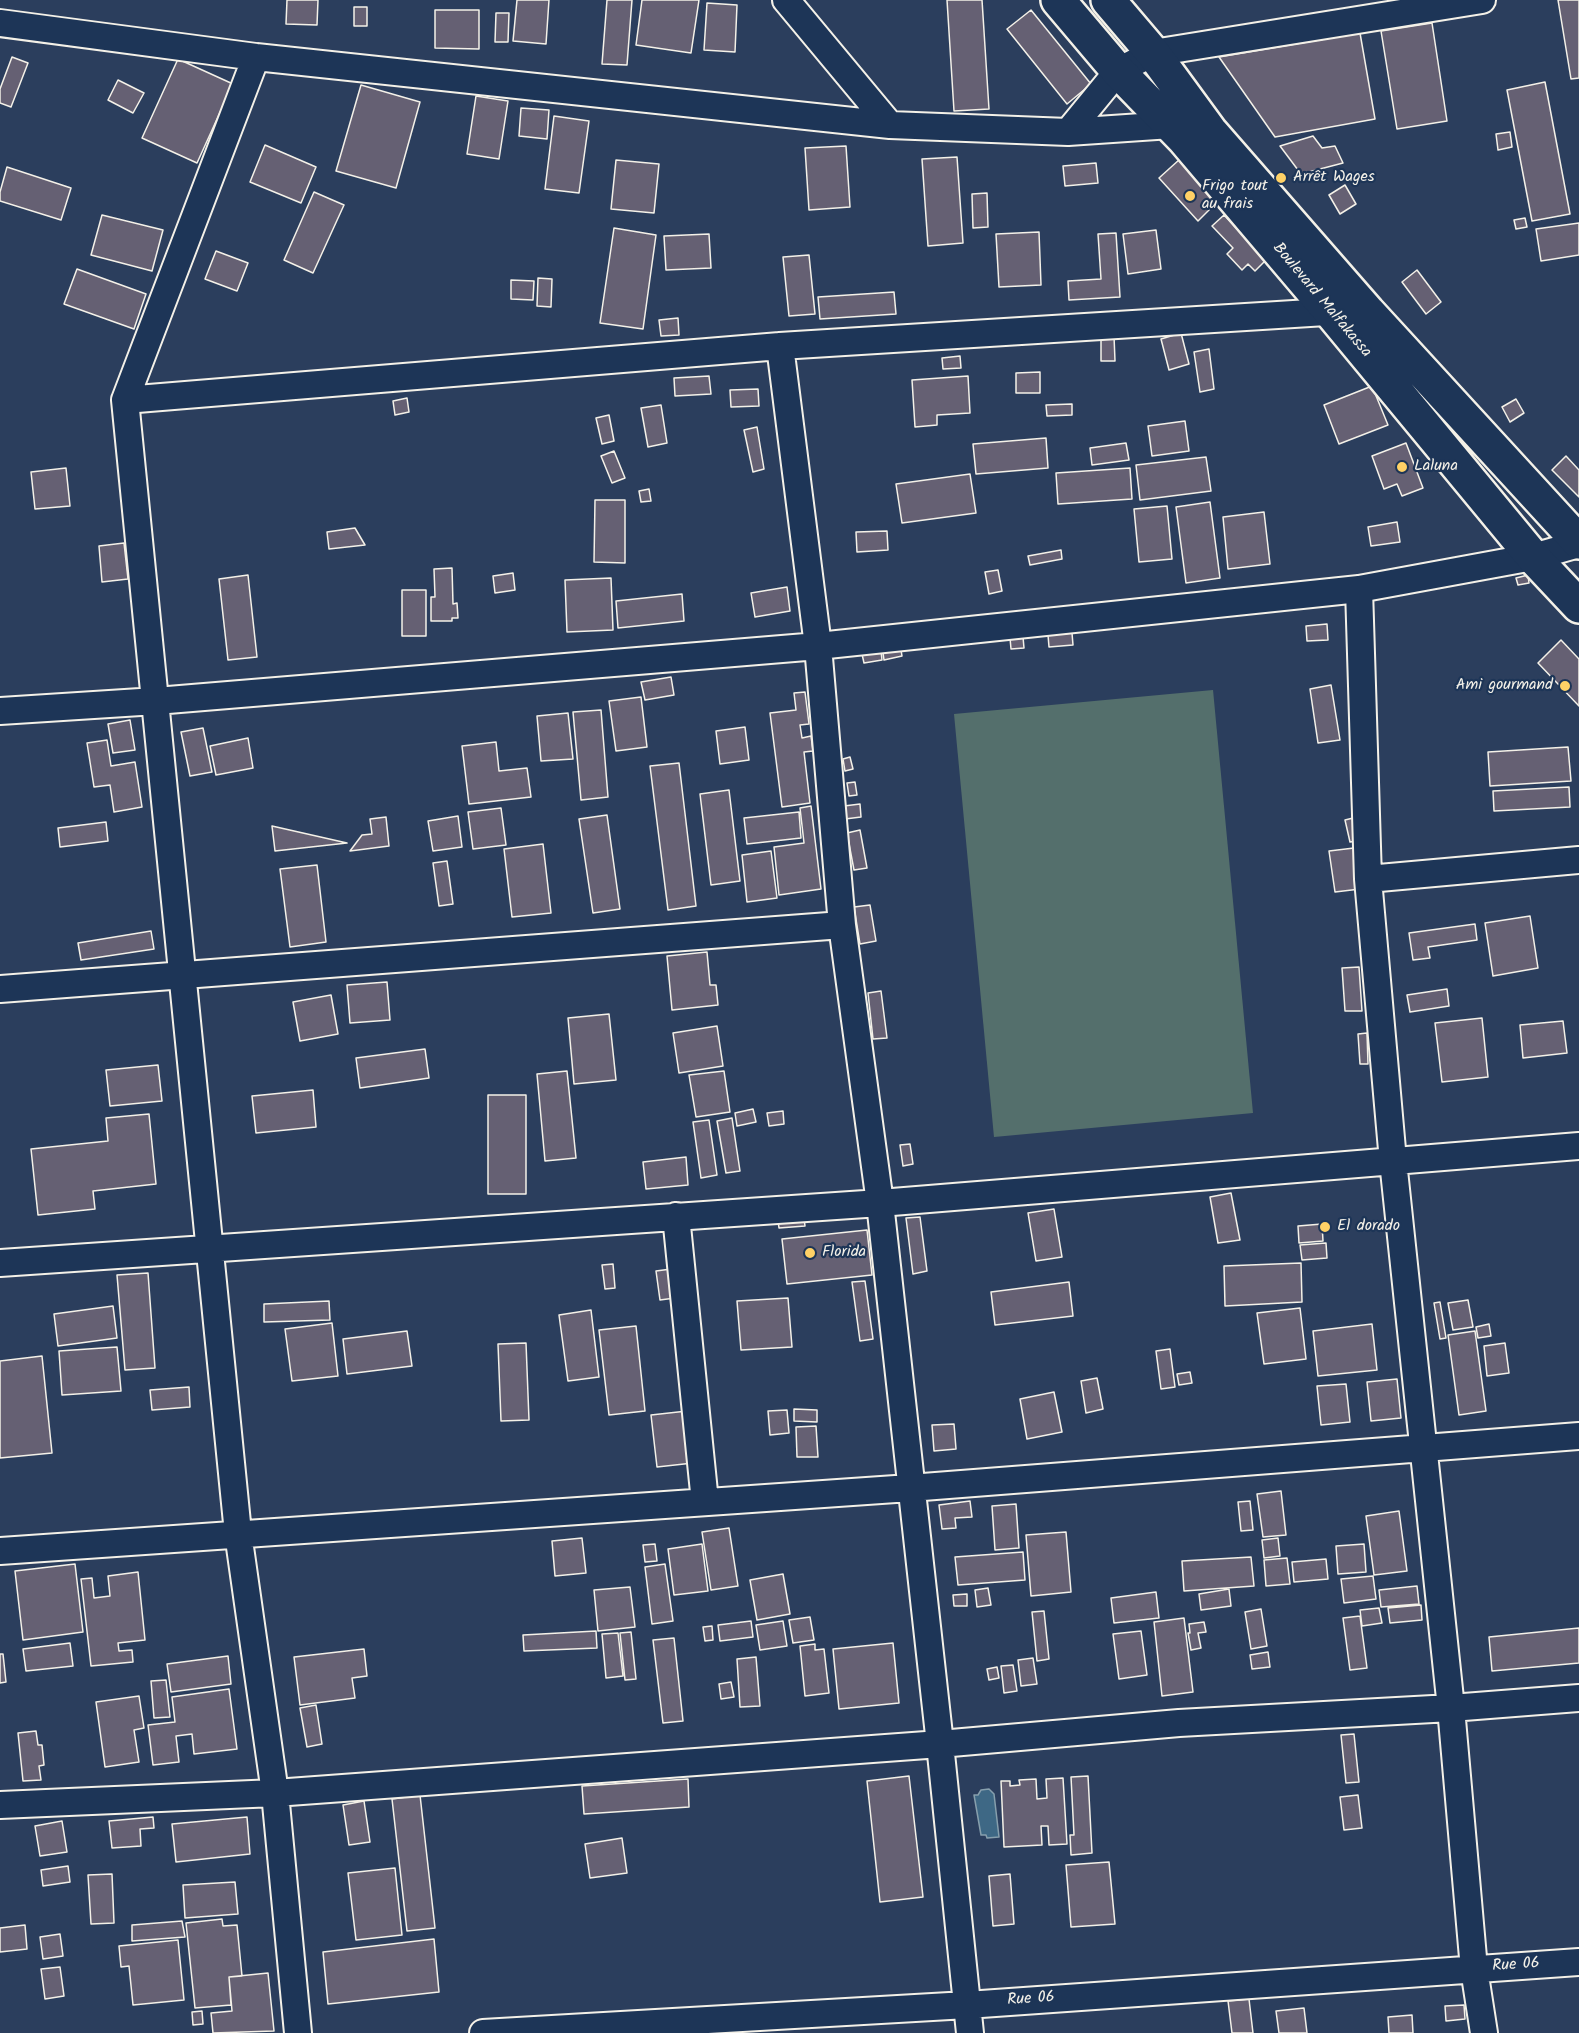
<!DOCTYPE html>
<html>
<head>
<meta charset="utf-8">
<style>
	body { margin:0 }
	canvas { display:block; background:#2b3e5d }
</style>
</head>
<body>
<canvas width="1579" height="2033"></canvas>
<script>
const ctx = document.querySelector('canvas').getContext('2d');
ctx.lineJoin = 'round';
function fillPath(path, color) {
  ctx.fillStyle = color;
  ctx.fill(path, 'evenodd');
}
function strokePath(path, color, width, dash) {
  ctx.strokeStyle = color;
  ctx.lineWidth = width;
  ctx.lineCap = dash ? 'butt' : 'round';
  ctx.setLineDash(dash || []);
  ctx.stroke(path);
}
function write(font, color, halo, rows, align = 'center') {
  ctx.font = font + ' Kalam,sans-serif';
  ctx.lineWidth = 4.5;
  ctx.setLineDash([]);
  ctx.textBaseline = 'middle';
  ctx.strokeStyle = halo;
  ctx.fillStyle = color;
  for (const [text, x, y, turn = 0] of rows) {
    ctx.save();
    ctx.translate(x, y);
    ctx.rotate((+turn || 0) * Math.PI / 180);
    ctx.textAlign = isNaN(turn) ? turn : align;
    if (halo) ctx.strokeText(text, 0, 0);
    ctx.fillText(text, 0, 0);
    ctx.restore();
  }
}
const green = new Path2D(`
	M1213,690L1253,1113L994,1137L954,714Z`);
const water = new Path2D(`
	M989,1789L994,1794L999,1837L987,1838L986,1835H981L974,1795H978L981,1790Z`);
const building = new Path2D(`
	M287,0H318L317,25L286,24Z
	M517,0H549L546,44L513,41Z
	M607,0H632L627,65L602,64Z
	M642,0H699L691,53L636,45Z
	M947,0H982L989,109L954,111Z
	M1558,0H1579V78L1571,79Z
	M707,3L737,5L735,52L704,50Z
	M354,7H367V26H354Z
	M435,10H479V49L435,48Z
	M1031,10L1091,84L1067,104L1007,29Z
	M496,13H509L508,42H495Z
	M1432,23L1447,121L1397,129L1381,31Z
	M1360,33L1375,119L1275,137L1219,57Z
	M12,57L28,63L11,107L0,103V89Z
	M178,59L233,84L197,163L142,138Z
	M118,80L144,93L133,113L108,100Z
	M1545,82L1570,214L1532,221L1507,90Z
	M361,85L420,102L396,188L336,171Z
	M476,96L508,101L499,159L467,154Z
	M521,108L549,110L547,139L519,136Z
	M554,116L589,121L579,193L545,189Z
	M1510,132L1512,147L1498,150L1496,134Z
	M1313,136L1322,148L1335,146L1343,163L1301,174L1280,146Z
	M265,145L316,167L301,203L250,182Z
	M846,146L850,207L809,210L805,148Z
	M957,157L963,243L928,246L922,159Z
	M1180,159L1218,201L1198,221L1159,178Z
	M616,160L659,164L654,213L611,209Z
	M1096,163L1098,183L1065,186L1063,166Z
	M7,167L71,188L61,220L0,201V192Z
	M1345,185L1356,204L1340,214L1329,195Z
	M314,192L344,205L313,273L284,260Z
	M987,193L988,227L973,228L972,194Z
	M102,215L163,230L152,271L91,255Z
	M1224,215L1266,260L1255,271L1248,264L1242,270L1227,254L1233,248L1212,226Z
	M1525,218L1527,227L1516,229L1514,220Z
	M1579,223V255L1541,261L1536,229Z
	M614,228L656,235L643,329L600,323Z
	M1156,230L1161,269L1128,274L1123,234Z
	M1039,232L1041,285L999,287L996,234Z
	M1116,233L1120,297L1069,300L1068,281L1101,279L1098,234Z
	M709,234L711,268L666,270L664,236Z
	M216,251L248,263L237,291L205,279Z
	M809,255L815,314L789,316L783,257Z
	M77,269L146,294L134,329L64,304Z
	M1417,270L1441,302L1426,314L1402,282Z
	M538,278L552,279L551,307L537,306Z
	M511,280L534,281L533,300L511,299Z
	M894,292L896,314L820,319L818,297Z
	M678,318L679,335L661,336L659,320Z
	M1181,333L1189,364L1169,370L1161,339Z
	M1101,336H1114L1115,361H1101Z
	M1209,349L1214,389L1200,392L1194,352Z
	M960,356L961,368L943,369L942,358Z
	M1040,372V393H1016V373Z
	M709,376L711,394L675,396L674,378Z
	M968,376L970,413L937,415V425L915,427L912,380Z
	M1372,386L1388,425L1339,444L1324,405Z
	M758,389L759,406L731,407L730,390Z
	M407,398L409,412L395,415L393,401Z
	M1516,399L1524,413L1510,422L1502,407Z
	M1072,404V415L1047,416L1046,405Z
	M661,405L667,443L648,447L641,408Z
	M609,415L614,441L602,444L596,418Z
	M1185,421L1189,451L1152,456L1148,426Z
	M757,427L764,469L753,472L744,430Z
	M1046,438L1048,468L976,474L973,444Z
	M1126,443L1129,460L1092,465L1090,448Z
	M1406,443L1423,488L1402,496L1397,484L1384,489L1372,456Z
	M614,451L625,478L612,483L601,456Z
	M1566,456L1579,470V497L1552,470Z
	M1206,457L1211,491L1140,500L1136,465Z
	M66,468L70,506L35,509L31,472Z
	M1130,468L1132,499L1058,504L1056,473Z
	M970,474L976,513L902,523L896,484Z
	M649,489L651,501L641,502L639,491Z
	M595,500H625V563L594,562Z
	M1210,502L1220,578L1186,583L1176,507Z
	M1167,506L1172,559L1139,562L1134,509Z
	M1264,512L1270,564L1228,569L1223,517Z
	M1397,522L1400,542L1371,546L1368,527Z
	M355,528L365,545L329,549L327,532Z
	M887,531L888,550L857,552L856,532Z
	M124,543L128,579L102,582L99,546Z
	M1061,550L1062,559L1030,565L1028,556Z
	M452,568L453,604L457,603L458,618H452V621H431V597H435L434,569Z
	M998,570L1002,591L989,594L985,572Z
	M513,573L515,590L495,593L493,576Z
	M248,575L257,657L228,660L219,579Z
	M1528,575L1529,583L1518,585L1516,578Z
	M611,578L613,630L567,632L565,580Z
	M787,587L790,611L755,617L751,593Z
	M402,590H426V636H402Z
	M682,594L684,621L618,628L616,601Z
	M1327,624L1328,640L1307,641L1306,626Z
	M1072,633L1073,645L1049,647L1048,635Z
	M1023,637L1024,648L1011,649L1010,638Z
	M1561,640L1579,659V706L1538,663Z
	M901,650L902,656L884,660L883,653Z
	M881,651L882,660L864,663L862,654Z
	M671,677L674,695L645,700L641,682Z
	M1331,685L1340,740L1318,743L1310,689Z
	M805,692L809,724L800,725L802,738L811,736L813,751L804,752L810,803L782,807L770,713L796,710L794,693Z
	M641,697L647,747L616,751L609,701Z
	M601,710L608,797L581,800L573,712Z
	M568,713L573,759L541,761L537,716Z
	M130,720L135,750L113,753L108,724Z
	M745,727L749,760L720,764L716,731Z
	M203,728L212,772L190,776L181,732Z
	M248,738L253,768L216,775L210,746Z
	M107,740L111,766L135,762L142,807L114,812L110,785L94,787L87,743Z
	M496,742L499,771L527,768L531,797L469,804L462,746Z
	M1568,747L1571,781L1490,786L1488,752Z
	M850,757L853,769L845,771L843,759Z
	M679,763L696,906L668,910L650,766Z
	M855,782L857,795L849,796L847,783Z
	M1569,787L1570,807L1494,811L1493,791Z
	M729,790L740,881L711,885L700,794Z
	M860,804L861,817L845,819L844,806Z
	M811,806L821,889L779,895L774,847L804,843L800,808Z
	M501,808L506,845L473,849L468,812Z
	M799,812L801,838L747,844L744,818Z
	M607,815L620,909L593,913L579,819Z
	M458,816L462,847L433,851L428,821Z
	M386,817L389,846L350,851L362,835L372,834L370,819Z
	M1353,818L1358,841L1350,842L1345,820Z
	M106,822L108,841L60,847L58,828Z
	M272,826L347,843L275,851Z
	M860,830L867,868L854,870L847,833Z
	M543,844L551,913L512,917L504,849Z
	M1354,848L1360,889L1335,892L1329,851Z
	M771,851L777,898L747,902L742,855Z
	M447,861L453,904L439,906L433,863Z
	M317,865L326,942L290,947L280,869Z
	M870,905L876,941L860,944L854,907Z
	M1530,916L1538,968L1493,976L1485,923Z
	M1475,924L1477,940L1428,947L1430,958L1413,960L1409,933Z
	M151,931L154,949L81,960L78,943Z
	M707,952L710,985H716L718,1005L672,1010L667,956Z
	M1359,967L1362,1011H1345L1342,968Z
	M387,982L390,1020L350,1023L347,985Z
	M1447,989L1449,1006L1410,1012L1407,995Z
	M881,991L887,1038L873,1039L868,993Z
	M331,995L338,1034L300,1041L293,1002Z
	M609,1014L616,1080L574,1084L568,1018Z
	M1482,1018L1488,1077L1442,1082L1435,1023Z
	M1563,1021L1567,1053L1523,1058L1520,1025Z
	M717,1026L723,1066L679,1073L673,1033Z
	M1367,1033L1368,1064H1360L1358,1034Z
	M425,1049L429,1078L360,1088L356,1058Z
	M158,1065L162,1101L110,1106L106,1070Z
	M567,1071L576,1158L545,1161L537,1074Z
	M724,1071L730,1112L696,1117L689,1075Z
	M313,1090L316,1127L256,1133L252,1096Z
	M488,1095H526V1194H488Z
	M753,1109L756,1122L737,1126L735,1113Z
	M783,1111L784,1124L769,1126L767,1113Z
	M149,1114L156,1184L93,1191L95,1209L38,1215L31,1149L108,1141L106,1118Z
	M732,1118L740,1171L726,1173L717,1121Z
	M709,1120L717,1175L701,1178L693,1122Z
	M910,1144L913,1164L903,1166L900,1145Z
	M686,1157L688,1185L646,1189L643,1162Z
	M1231,1193L1240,1240L1218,1243L1210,1197Z
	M1054,1209L1062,1257L1036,1261L1028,1213Z
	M803,1211L805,1226L779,1228L777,1214Z
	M920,1217L927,1271L913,1274L906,1218Z
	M1322,1224L1323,1241L1299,1243L1298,1226Z
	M867,1230L872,1275L787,1284L782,1239Z
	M1326,1243L1327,1258L1302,1260L1300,1245Z
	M1301,1263L1302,1302L1225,1306L1224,1266Z
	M613,1264L615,1288L605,1289L602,1265Z
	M671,1269L675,1298L660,1300L656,1271Z
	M148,1273L155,1368L125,1370L117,1275Z
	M865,1281L873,1339L860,1341L852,1282Z
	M1069,1282L1073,1316L995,1325L991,1292Z
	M788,1298L792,1347L741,1350L737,1301Z
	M1468,1300L1473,1327L1453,1330L1448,1303Z
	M329,1301L330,1320L264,1322V1304Z
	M1440,1302L1446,1338L1440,1339L1434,1303Z
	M113,1306L117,1338L58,1346L54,1314Z
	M1300,1308L1306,1359L1264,1364L1257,1313Z
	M591,1310L599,1377L568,1381L559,1315Z
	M332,1323L338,1376L292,1381L285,1329Z
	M1372,1324L1377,1370L1318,1376L1313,1331Z
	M1489,1324L1491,1336L1478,1338L1476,1327Z
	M636,1326L645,1411L609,1415L599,1330Z
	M407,1331L412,1366L347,1374L343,1339Z
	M1475,1331L1486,1411L1459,1415L1448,1335Z
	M526,1343L529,1420L501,1421L498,1344Z
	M1505,1343L1509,1373L1487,1376L1484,1346Z
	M117,1347L121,1391L62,1395L59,1351Z
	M1170,1349L1175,1387L1161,1389L1156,1351Z
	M42,1356L52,1453L0,1458V1361Z
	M1190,1372L1192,1383L1179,1385L1177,1374Z
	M1097,1378L1103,1409L1086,1413L1081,1381Z
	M1397,1379L1401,1418L1371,1421L1367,1382Z
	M1346,1384L1350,1422L1321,1425L1317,1386Z
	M189,1387L190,1407L152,1410L150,1390Z
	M1054,1392L1062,1432L1027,1439L1020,1399Z
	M794,1409L817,1410V1422L794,1421Z
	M787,1410L789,1433L770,1435L768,1411Z
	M687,1411L693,1463L657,1467L651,1415Z
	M954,1424L956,1449L934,1451L932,1425Z
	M816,1426L818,1457H797L796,1427Z
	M1281,1491L1286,1535L1263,1537L1257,1494Z
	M970,1501L972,1517L955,1518L956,1528L942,1529L939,1505Z
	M1250,1501L1253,1530L1241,1531L1238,1502Z
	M1016,1504L1019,1548L995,1550L992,1506Z
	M1399,1511L1407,1571L1374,1575L1366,1516Z
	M729,1528L738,1586L711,1590L702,1532Z
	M1066,1532L1071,1592L1031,1596L1026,1535Z
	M582,1538L586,1573L555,1576L552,1541Z
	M1278,1538L1280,1556L1264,1558L1262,1540Z
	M655,1544L657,1561L645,1562L643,1545Z
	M702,1544L708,1591L674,1595L668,1549Z
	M1364,1544L1366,1572L1338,1574L1336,1546Z
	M1023,1552L1025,1580L958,1585L955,1557Z
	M1251,1557L1254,1586L1184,1591L1182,1561Z
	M1287,1558L1290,1584L1266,1586L1264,1560Z
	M1326,1559L1328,1579L1294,1582L1292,1562Z
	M75,1564L83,1632L23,1640L15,1571Z
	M665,1564L673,1621L652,1624L645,1567Z
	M138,1572L145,1640L118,1643L119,1651L132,1650L133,1662L91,1666L81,1579L92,1578L94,1598L110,1596L108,1576Z
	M783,1574L790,1614L757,1620L750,1580Z
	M1373,1576L1376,1599L1344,1603L1341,1579Z
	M1417,1586L1419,1604L1381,1607L1379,1590Z
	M630,1587L635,1627L598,1631L594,1590Z
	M988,1588L991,1605L977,1607L975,1590Z
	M1229,1589L1231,1606L1201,1610L1199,1594Z
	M1156,1592L1159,1618L1114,1623L1111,1598Z
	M967,1594V1606H954L953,1595Z
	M1421,1605L1422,1620L1390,1623L1388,1608Z
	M1379,1608L1382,1623L1362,1626L1360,1610Z
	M1261,1609L1267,1646L1251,1649L1245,1612Z
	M1044,1611L1049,1659L1037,1661L1032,1612Z
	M1360,1616L1367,1668L1350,1670L1343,1618Z
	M810,1617L814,1640L793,1643L789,1620Z
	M1184,1618L1193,1692L1162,1696L1154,1622Z
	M751,1621L753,1637L720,1641L718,1625Z
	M783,1621L787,1646L760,1650L756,1625Z
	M1204,1622L1206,1632L1198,1633L1201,1648L1191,1650L1188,1633H1190L1189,1624Z
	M712,1626L713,1640L705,1641L703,1627Z
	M1579,1628V1663L1492,1671L1489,1637Z
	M596,1631L597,1648L524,1651L523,1635Z
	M1141,1631L1147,1675L1119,1679L1113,1634Z
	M631,1632L636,1679L625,1680L620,1633Z
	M618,1633L623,1676L606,1678L602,1634Z
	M674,1638L683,1721L663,1723L653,1640Z
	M70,1643L73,1666L26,1671L23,1649Z
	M893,1643L899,1703L839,1709L833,1649Z
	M815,1644V1650L824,1649L829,1693L805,1696L800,1646Z
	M364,1649L367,1676L352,1678L355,1698L300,1705L294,1657Z
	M1268,1652L1270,1667L1252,1669L1250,1655Z
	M0,1654H3L6,1682L0,1683Z
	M228,1656L231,1684L171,1692L167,1664Z
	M756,1657L760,1706L740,1707L737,1659Z
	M1033,1658L1037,1684L1021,1686L1018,1660Z
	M1013,1665L1017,1691L1004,1693L1001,1666Z
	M997,1667L999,1678L989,1680L987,1669Z
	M166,1680L170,1717L154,1718L151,1681Z
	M731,1682L734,1697L721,1699L719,1684Z
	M229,1689L237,1749L194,1754L192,1734L176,1736L179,1762L153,1765L148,1725L175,1722L172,1697Z
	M139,1696L144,1728L134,1730L139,1762L105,1767L96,1702Z
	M316,1705L322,1744L307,1747L300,1708Z
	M36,1731L38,1745H42L44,1765L39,1766L41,1780L23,1781L18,1733Z
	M1354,1734L1359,1782L1346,1783L1341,1735Z
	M909,1776L923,1897L880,1902L867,1781Z
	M1088,1776L1092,1853L1071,1855L1070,1835H1074L1071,1777Z
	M1063,1778L1067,1844L1049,1845L1048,1826H1041L1042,1845L1004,1847L1001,1781H1010V1786L1020,1785L1019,1780L1036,1779L1037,1799L1047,1798L1046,1779Z
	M688,1779L689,1807L584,1814L582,1786Z
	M420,1795L435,1928L407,1931L392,1799Z
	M1358,1795L1362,1828L1344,1830L1340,1797Z
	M364,1801L370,1842L349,1845L343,1805Z
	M153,1817L154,1828L140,1829L141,1846L112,1848L109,1821Z
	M247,1817L250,1854L176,1862L172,1824Z
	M62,1821L67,1852L40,1856L35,1826Z
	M622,1838L627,1873L590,1878L585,1844Z
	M1109,1862L1115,1924L1071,1927L1066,1865Z
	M68,1866L70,1882L43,1886L41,1870Z
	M395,1868L402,1935L356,1940L348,1873Z
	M112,1874L114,1923L91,1924L88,1875Z
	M1010,1874L1014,1924L993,1926L989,1876Z
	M235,1882L238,1914L185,1918L183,1885Z
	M222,1919L223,1926L237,1925L242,1976L229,1977L231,2005L195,2008L186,1923Z
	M182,1921L185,1937L132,1941V1925Z
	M25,1925L27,1949L0,1952V1928Z
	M60,1934L63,1956L43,1959L40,1937Z
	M434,1939L439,1992L328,2004L323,1952Z
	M178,1940L184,2000L133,2005L129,1966L121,1967L119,1946Z
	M60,1967L64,1996L45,1999L41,1969Z
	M268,1973L274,2031L213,2033L211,2013L232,2011L229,1977Z
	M1249,1999L1253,2033H1232L1228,2001Z
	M1464,2005L1465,2019L1446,2021L1445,2006Z
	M1304,2008L1307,2033H1279L1276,2011Z
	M202,2011L203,2024L193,2025L192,2012Z
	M1412,2015L1413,2033H1389L1388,2017Z`);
const minor = new Path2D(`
	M786,0L890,125
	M0,23L256,57L890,125L1068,132L1171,125L1181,127
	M256,57L125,400L238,1533L275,1793L298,2033
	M1068,132L1118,71L1153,53L1482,0
	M780,346L818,646L842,925L880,1203L940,1744L970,2033
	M125,400L780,346L1342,311
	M1359,589L1368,879L1393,1161L1451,1708L1474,1969L1484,2033
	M0,711L156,701L818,646L1359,589L1533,557L1579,544
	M1368,879L1579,860
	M0,989L842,925
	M676,1216L705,1502
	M0,1263L880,1203L1579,1146
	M0,1551L910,1488L1579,1436
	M0,1805L275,1793L940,1744L1179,1723L1451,1708L1579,1698
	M483,2033L967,2005L1579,1962`);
const major = new Path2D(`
	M1058,0L1118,71L1184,139L1329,310L1533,557L1579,606
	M1108,0L1153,53L1210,131L1368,312L1579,542`);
const markers = [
	[1281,178,6,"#ffd166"],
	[1190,196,6,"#ffd166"],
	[1402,467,6,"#ffd166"],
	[1565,686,6,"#ffd166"],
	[1325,1227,6,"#ffd166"],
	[810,1253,6,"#ffd166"]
];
const poiNames = [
	["Arrêt Wages",1293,178],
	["Frigo tout",1202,187],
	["au frais",1202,205],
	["Laluna",1414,467],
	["Ami gourmand",1553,686,"right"],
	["El dorado",1337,1227],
	["Florida",822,1253]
];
const streetNames = [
	["Boulevard Malfakassa",1321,301,50],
	["Rue 06",1516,1966,-4],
	["Rue 06",1031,2000,-4]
];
fillPath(green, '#546f6c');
fillPath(water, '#3e6885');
strokePath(water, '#879fad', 1.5);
fillPath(building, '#656073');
strokePath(building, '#f4f1e8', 1.5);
strokePath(minor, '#f4f1e8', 30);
strokePath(major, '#f4f1e8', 38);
strokePath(minor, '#1d3557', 26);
strokePath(major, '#1d3557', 33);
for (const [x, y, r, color] of markers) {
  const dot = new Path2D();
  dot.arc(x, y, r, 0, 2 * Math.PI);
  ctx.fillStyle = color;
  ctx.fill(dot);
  strokePath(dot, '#1d3557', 2);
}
write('16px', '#f4f1e8', '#1d3557', poiNames, 'left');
write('16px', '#f4f1e8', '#1d3557', streetNames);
</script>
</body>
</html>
